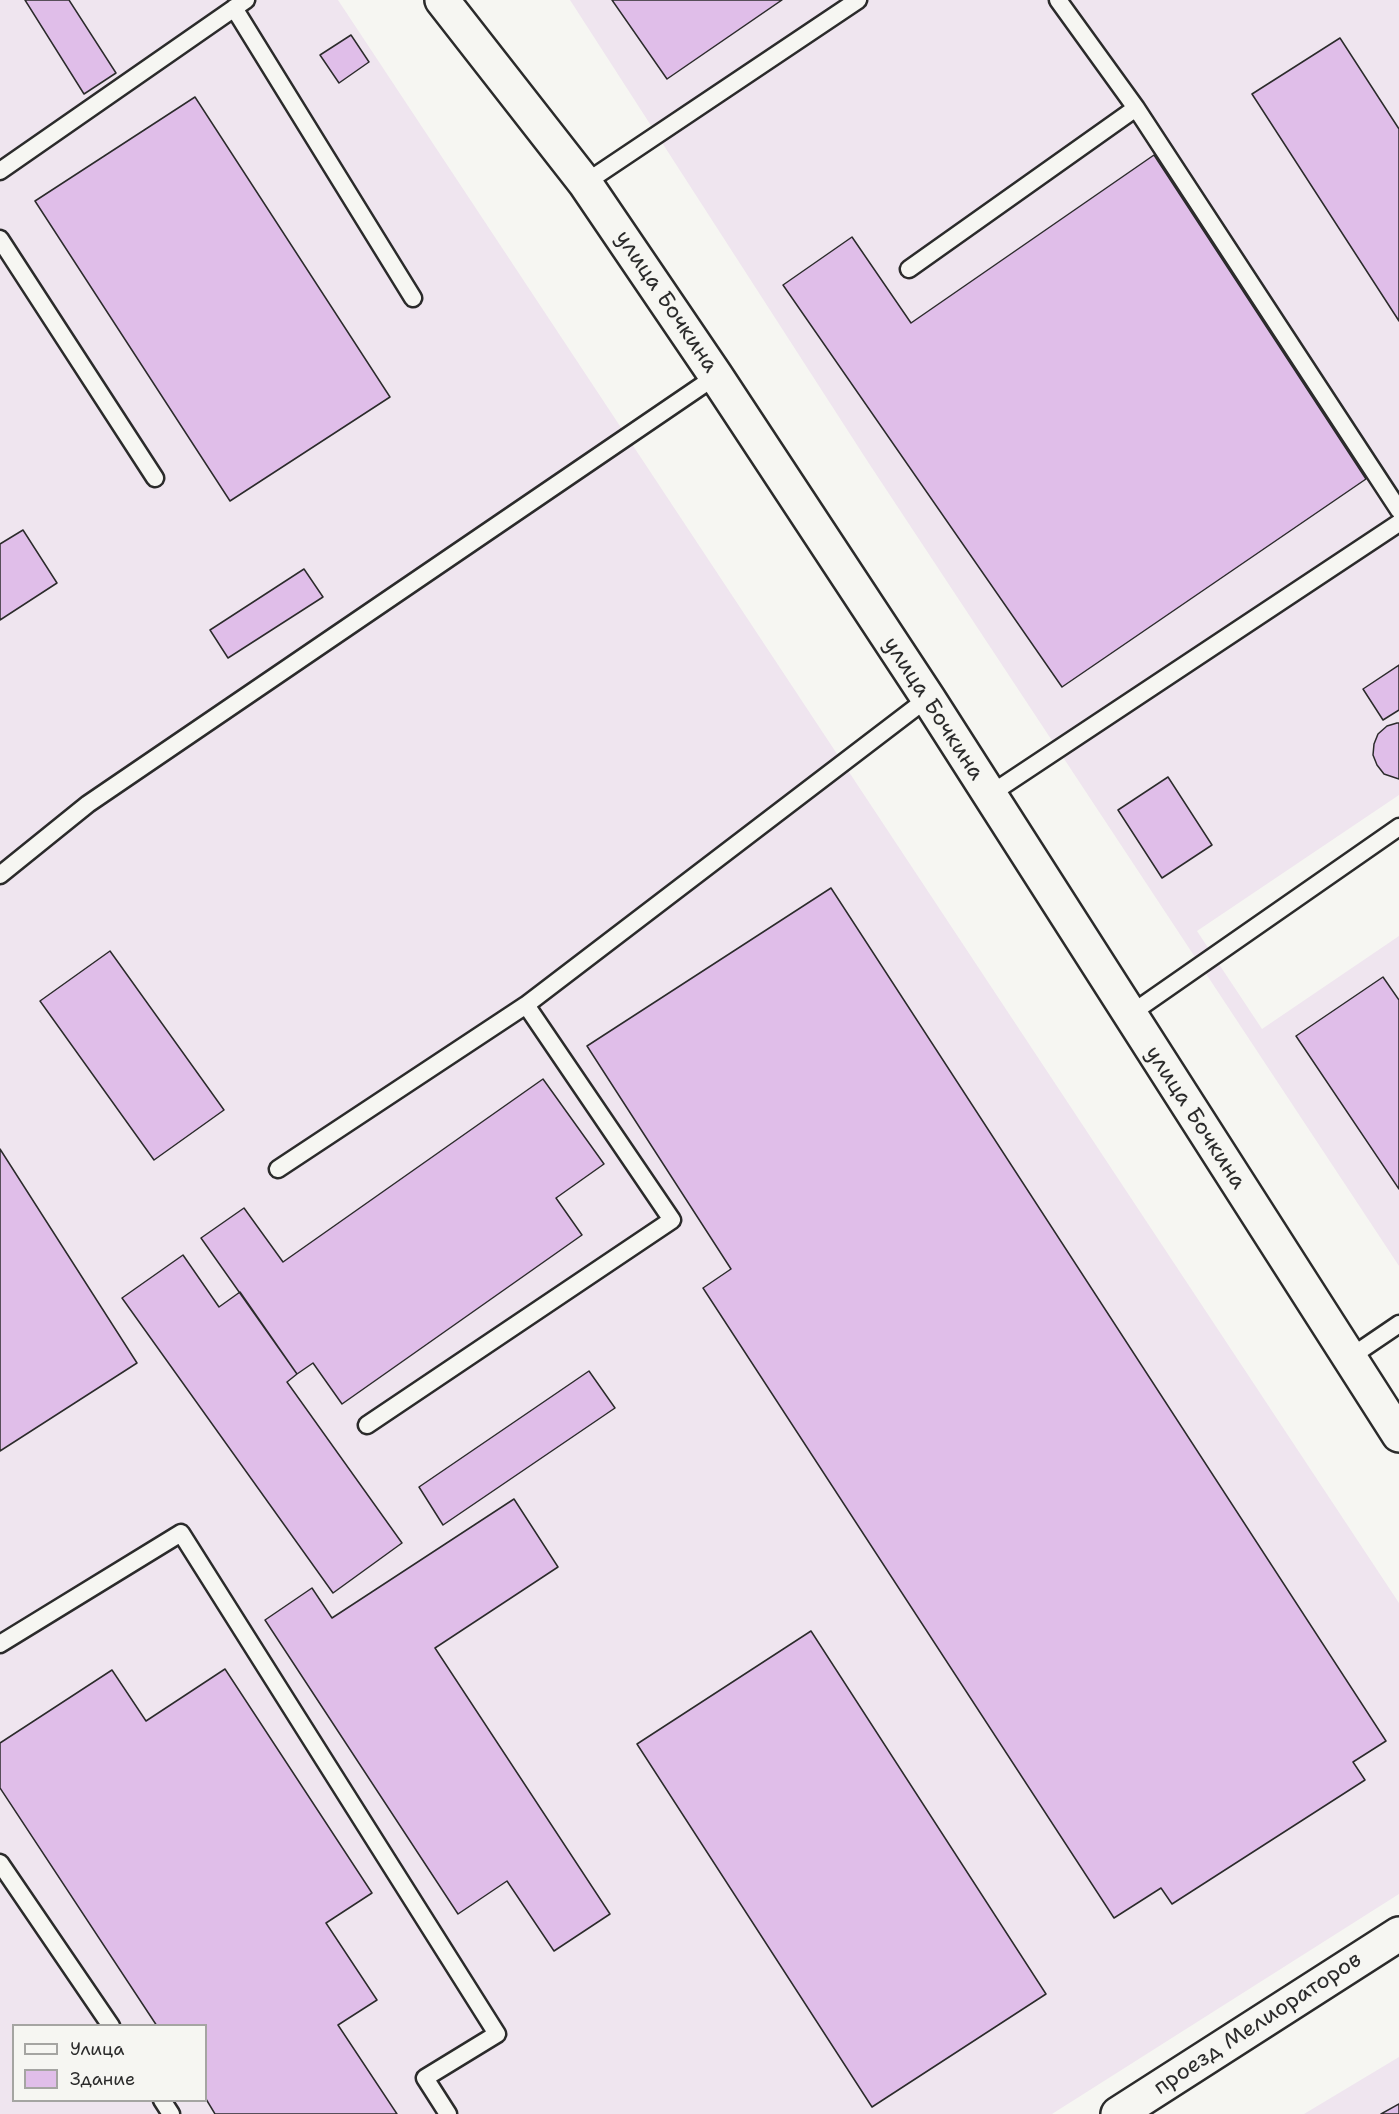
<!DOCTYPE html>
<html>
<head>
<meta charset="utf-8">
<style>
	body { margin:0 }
	#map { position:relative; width:1399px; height:2114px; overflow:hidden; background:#f6f6f2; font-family:"Shantell Sans",sans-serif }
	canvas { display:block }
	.legend { position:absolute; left:12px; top:2024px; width:195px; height:78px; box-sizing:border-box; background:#f6f6f2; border:2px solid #a5a5a2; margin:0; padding:8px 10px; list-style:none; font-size:18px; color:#2b2b2b }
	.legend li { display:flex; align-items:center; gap:12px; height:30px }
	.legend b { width:30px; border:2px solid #a5a5a2 }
</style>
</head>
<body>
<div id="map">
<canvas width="1399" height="2114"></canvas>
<ul class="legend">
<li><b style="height:8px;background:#f6f6f2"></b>Улица</li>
<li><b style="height:16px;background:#e0bee9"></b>Здание</li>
</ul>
</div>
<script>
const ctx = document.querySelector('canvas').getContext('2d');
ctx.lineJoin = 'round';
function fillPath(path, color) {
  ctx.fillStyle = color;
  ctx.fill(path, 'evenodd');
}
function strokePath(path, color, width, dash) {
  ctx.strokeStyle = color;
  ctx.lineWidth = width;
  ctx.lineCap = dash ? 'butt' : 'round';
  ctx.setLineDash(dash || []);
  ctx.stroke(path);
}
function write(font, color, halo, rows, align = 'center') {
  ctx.font = font + ' "Shantell Sans",sans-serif';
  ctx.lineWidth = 5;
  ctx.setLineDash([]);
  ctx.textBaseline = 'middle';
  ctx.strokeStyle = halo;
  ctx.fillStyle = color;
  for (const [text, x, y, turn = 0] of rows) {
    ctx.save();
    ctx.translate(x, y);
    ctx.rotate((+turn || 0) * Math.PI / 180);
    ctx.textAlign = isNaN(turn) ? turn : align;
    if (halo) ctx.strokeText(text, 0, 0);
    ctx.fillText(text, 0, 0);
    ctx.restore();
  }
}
const built = new Path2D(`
	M0,0H338L1399,1603V1894L1052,2114H0ZM14,2026H206V2100H14Z
	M570,0H1399V795L1197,931L1262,1029L1399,936V1266L868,462Z
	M1399,2057V2114H1304Z`);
const building = new Path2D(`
	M25,0H69L116,73L84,94Z
	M612,0H782L667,79Z
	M351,35L369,62L339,83L320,55Z
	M1340,38L1399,129V321L1252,94Z
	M195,97L390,397L230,501L35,201Z
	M1154,155L1366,479L1062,687L783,285L852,237L911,323Z
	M23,530L57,583L0,620V544Z
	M304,569L323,597L228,658L210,630Z
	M1399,665V710L1383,720L1363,689Z
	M1397,723H1399V779L1384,774L1377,765L1373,755L1374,744L1378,734L1387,726Z
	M1168,777L1212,845L1162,878L1118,810Z
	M831,888L1386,1741L1353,1762L1365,1780L1172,1904L1161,1888L1114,1918L703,1288L731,1269L587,1046Z
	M110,951L224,1110L154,1160L40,1001Z
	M1383,977L1399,1000V1189L1296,1036Z
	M543,1079L604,1164L556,1198L582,1235L342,1404L313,1363L297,1374L201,1238L244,1208L283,1262Z
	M0,1149L137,1363L0,1451Z
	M183,1255L219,1307L240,1292L297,1374L287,1382L402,1543L333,1593L122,1298Z
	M589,1371L615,1408L443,1525L419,1487Z
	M514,1499L558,1567L435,1648L610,1914L554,1951L507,1881L458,1914L265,1620L312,1588L332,1618Z
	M811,1631L1046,1994L872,2107L637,1744Z
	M225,1669L372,1893L326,1923L377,2000L338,2025L397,2114H215L206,2099V2026H157L0,1788V1743L112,1670L146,1721Z
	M1399,2104V2114H1381Z`);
const service = new Path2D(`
	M1058,0L1136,108L1399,510
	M234,8L413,298
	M0,171L246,0
	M585,183L858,0
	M0,239L155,478
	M909,269L1136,108
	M989,795L1399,523
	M0,875L88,804L716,376
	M1129,1015L1399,827
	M278,1169L526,1005L928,698
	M1349,1358L1399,1324
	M367,1425L672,1220L526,1005
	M0,1644L181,1533L497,2034L425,2078L448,2114
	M0,1863L111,2026
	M162,2100L171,2114`);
const minor = new Path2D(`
	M1118,2114L1399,1934`);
const tertiary = new Path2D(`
	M442,0L585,183L716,376L928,698L1399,1435`);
const streetNames = [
	["улица Бочкина",666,302,56],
	["улица Бочкина",933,709,57],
	["улица Бочкина",1195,1118,57],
	["проезд Мелиораторов",1258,2024,-33]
];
fillPath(built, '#efe5ef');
fillPath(building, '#e0bee9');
strokePath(building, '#2b2b2b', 1.5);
strokePath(service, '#2b2b2b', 21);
strokePath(minor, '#2b2b2b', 38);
strokePath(tertiary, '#2b2b2b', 38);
strokePath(service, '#f6f6f2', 16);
strokePath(minor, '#f6f6f2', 33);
strokePath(tertiary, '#f6f6f2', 33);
write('22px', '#2b2b2b', '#f6f6f2', streetNames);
</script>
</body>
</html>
